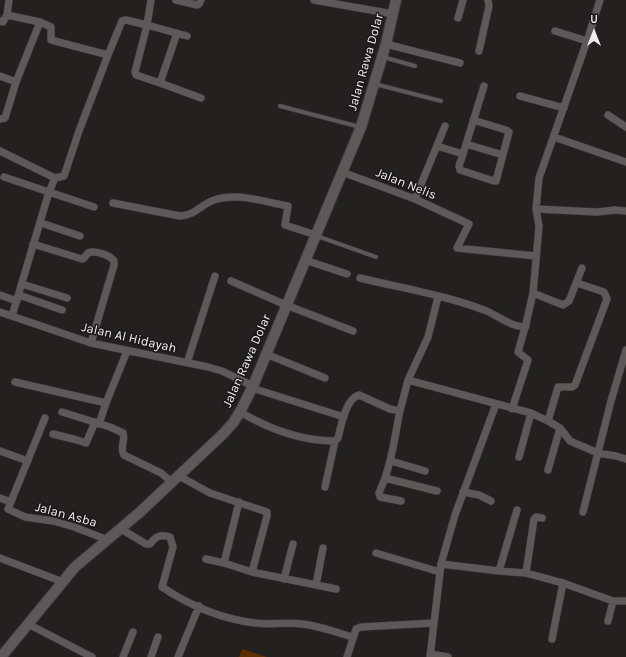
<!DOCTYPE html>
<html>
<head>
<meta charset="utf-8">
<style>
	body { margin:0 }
	#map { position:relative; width:626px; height:657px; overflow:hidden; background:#232020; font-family:Karla,sans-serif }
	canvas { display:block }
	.north { position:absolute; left:574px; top:12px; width:40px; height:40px; -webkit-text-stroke:3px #1a1717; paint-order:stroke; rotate:0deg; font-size:11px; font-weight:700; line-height:16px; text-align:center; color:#efeded }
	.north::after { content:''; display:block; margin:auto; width:14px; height:18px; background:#efeded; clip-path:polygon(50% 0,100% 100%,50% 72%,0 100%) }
</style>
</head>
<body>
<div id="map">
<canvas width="626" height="657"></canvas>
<div class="north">U</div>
</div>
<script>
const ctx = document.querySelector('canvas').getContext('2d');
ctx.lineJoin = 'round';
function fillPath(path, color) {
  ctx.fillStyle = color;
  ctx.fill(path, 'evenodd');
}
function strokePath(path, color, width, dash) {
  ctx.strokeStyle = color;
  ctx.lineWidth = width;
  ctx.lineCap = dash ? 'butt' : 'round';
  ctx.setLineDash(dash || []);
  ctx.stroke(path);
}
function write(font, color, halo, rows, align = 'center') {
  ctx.font = font + ' Karla,sans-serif';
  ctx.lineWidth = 3;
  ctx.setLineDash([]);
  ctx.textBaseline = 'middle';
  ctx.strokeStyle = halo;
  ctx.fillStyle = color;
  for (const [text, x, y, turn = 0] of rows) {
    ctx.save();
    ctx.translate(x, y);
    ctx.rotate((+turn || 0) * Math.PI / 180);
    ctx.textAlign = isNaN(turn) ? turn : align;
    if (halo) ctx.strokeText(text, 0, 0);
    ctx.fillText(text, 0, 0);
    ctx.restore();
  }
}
const green = new Path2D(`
	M242,649L267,657H239Z`);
const lane = new Path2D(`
	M383,57L415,66
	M375,84L441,101
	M280,106L360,127
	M317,236L376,257`);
const street = new Path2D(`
	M176,0L197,5L199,4L201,0
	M314,0L393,14
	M7,15L9,0
	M458,18L463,0
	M0,21L3,22L7,15L40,22L51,27V40L108,55L79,131L64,176L55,178L0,151
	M555,31L587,41
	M177,33L160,83L136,75L135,72L147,25L187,36
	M386,44L460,63
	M479,51L489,6L488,0
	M108,55L122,21L126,20L147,25L151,0
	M0,76L16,82
	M160,83L201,98
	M520,96L564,108
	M608,115L626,127
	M0,119L5,118L16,82L40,22
	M554,137L626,162
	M466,144L503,155
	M437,146L463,154L484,86
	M463,154L459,166L460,170L494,181H496L509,132L506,130L473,120
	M342,172L415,199L469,224L457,248L536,256
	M4,177L94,207
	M415,199L445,126
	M113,203L180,216C196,215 200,205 214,200C238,192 264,202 288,206L285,225L316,235
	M536,209L597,212L615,210L626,211
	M41,223L80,236
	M33,244L82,259L84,258L88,253C95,250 110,255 114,261V265L91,343
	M305,260L347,274
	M360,278C401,288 445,295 484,310C496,314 513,329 526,326
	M231,281L286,305L353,331
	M22,284L67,298
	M533,293L563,305L569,301L582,268
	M0,295L17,301
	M19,295L62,310
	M0,312L91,343L208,367L222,371L253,386
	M12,316L49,192L55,178
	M266,354L325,378
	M187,363L215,276
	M408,380L531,413L548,421L560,428L570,441L598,453L616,456L626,459
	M15,382L106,403
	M252,388L344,417
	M512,409L528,360L518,352L526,324L533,293L538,238L539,226L536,209L539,178L587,41L600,0
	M400,411C395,434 393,456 385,478L437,491
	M62,412L110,427L123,433C126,440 119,448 124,455L161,473L173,483
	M240,412C269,429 301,441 335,441
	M45,418L8,509L25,517L53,521L74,527L108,540
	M548,421L558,387H572L575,385L607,299L604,292L577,283
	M99,424L106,403L127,351
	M53,434L77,440L86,443L95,422
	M0,451L28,461
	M519,457L531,413
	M391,461L425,471
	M548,470L560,428
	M179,476L210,493L267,512V516L252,572
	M385,478L379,493L380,497L401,501
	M325,487L335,441L338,438C341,426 346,398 359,395L390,409L400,411L408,380L428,337L438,297
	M463,492L479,495L491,501
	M0,498L11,502
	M583,512L611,401L626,350
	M121,529L146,544H150C156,536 160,534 170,537L173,547L162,587C189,605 222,619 255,623C271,625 286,622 302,624C319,626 336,632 352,637
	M376,553L440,572
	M0,558L63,582
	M206,559L224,563L252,572L336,589
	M224,563L239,502
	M441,564L455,515L496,404
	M499,571L517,510
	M526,573L534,519L536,517L542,518
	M284,579L293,544
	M316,585L323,548
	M608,621L613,601
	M28,624L92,657
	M552,639L563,583
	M430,654L448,657
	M123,657L133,632
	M151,657L158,637
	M178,657L199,606
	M347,657L356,629L361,627L434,623
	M430,657L441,564L499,571L526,573L563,583L613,601H626`);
const secondary = new Path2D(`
	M1,657L75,567L139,513L223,434L233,423L240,412L253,386L361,127L386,44L396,0`);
const streetNames = [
	["Jalan Rawa Dolar",366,62,-74],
	["Jalan Nelis",406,184,22],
	["Jalan Al Hidayah",129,338,13],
	["Jalan Rawa Dolar",247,361,-66],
	["Jalan Asba",66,515,15]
];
fillPath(green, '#592e01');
strokePath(lane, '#3e3c3c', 5);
strokePath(street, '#3e3c3c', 8);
strokePath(secondary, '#3e3c3c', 12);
strokePath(lane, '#5d5959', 3.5);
strokePath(street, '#5d5959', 7);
strokePath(secondary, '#5d5959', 10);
write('13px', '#efeded', '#1a1717', streetNames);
</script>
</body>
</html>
